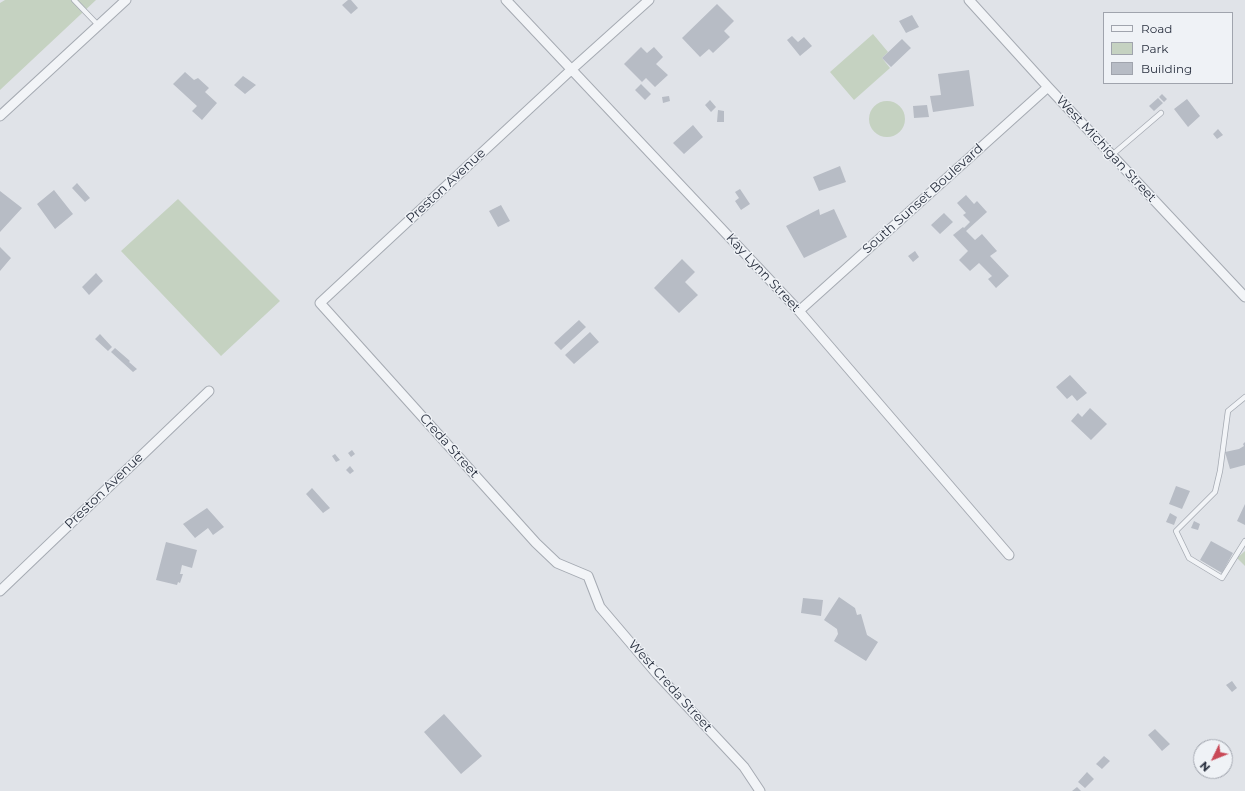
<!DOCTYPE html>
<html>
<head>
<meta charset="utf-8">
<style>
	body { margin:0 }
	#map { position:relative; width:1245px; height:791px; overflow:hidden; background:#e0e3e8; font-family:Montserrat,sans-serif }
	canvas { display:block }
	.legend { position:absolute; left:1103px; top:12px; width:130px; height:72px; box-sizing:border-box; background:#eff2f6; border:1px solid #a0a4ad; margin:0; padding:5px 7px; list-style:none; font-size:12px; color:#29303f }
	.legend li { display:flex; align-items:center; gap:8px; height:20px }
	.legend b { width:20px; border:1px solid #a0a4ad }
	.north { position:absolute; left:1193px; top:739px; width:40px; height:40px; box-sizing:border-box; background:#eff2f6; border:1px solid #a0a4ad; border-radius:50%; rotate:227deg; font-size:11px; font-weight:700; line-height:16px; text-align:center; color:#29303f }
	.north::after { content:''; display:block; margin:auto; width:14px; height:18px; background:#c94957; clip-path:polygon(50% 0,100% 100%,50% 72%,0 100%) }
</style>
</head>
<body>
<div id="map">
<canvas width="1245" height="791"></canvas>
<ul class="legend">
<li><b style="height:5px;background:#f2f4f7"></b>Road</li>
<li><b style="height:11px;background:#c5d2c1"></b>Park</li>
<li><b style="height:11px;background:#b7bcc5"></b>Building</li>
</ul>
<div class="north">N</div>
</div>
<script>
const ctx = document.querySelector('canvas').getContext('2d');
ctx.lineJoin = 'round';
function fillPath(path, color) {
  ctx.fillStyle = color;
  ctx.fill(path, 'evenodd');
}
function strokePath(path, color, width, dash) {
  ctx.strokeStyle = color;
  ctx.lineWidth = width;
  ctx.lineCap = dash ? 'butt' : 'round';
  ctx.setLineDash(dash || []);
  ctx.stroke(path);
}
function write(font, color, halo, rows, align = 'center') {
  ctx.font = font + ' Montserrat,sans-serif';
  ctx.lineWidth = 3;
  ctx.setLineDash([]);
  ctx.textBaseline = 'middle';
  ctx.strokeStyle = halo;
  ctx.fillStyle = color;
  for (const [text, x, y, turn = 0] of rows) {
    ctx.save();
    ctx.translate(x, y);
    ctx.rotate((+turn || 0) * Math.PI / 180);
    ctx.textAlign = isNaN(turn) ? turn : align;
    if (halo) ctx.strokeText(text, 0, 0);
    ctx.fillText(text, 0, 0);
    ctx.restore();
  }
}
const green = new Path2D(`
	M5,0H96L0,90V3Z
	M873,34L888,52L882,58L890,68L854,100L830,72Z
	M869 119a18 18 0 1 1 36 0a18 18 0 1 1-36 0Z
	M178,199L280,301L221,356L121,251Z
	M1245,551V566L1237,558Z`);
const building = new Path2D(`
	M348,0H351L358,8L351,14L342,5Z
	M717,4L734,21L724,31L730,37L713,53L709,49L700,57L682,38Z
	M912,15L919,27L906,33L899,21Z
	M792,36L798,42L804,37L812,46L800,56L787,40Z
	M902,39L911,48L891,67L882,58Z
	M641,47L647,53L654,47L663,57L656,64L668,75L655,87L646,78L642,82L624,64Z
	M969,70L974,106L933,112L930,96L941,95L938,74Z
	M185,72L194,80L198,78L209,88L205,92L217,103L202,120L192,111L197,106L173,84Z
	M243,76L256,85L245,94L234,85Z
	M641,84L651,94L645,100L635,90Z
	M1162,94L1167,99L1164,102L1159,97Z
	M669,96L670,101L663,103L662,97Z
	M1158,98L1163,103L1154,111L1149,106Z
	M1187,99L1200,116L1188,127L1174,109Z
	M710,100L716,107L711,112L705,105Z
	M927,105L929,117L914,118L913,106Z
	M718,110L724,111V122H717Z
	M693,125L703,137L684,154L673,143Z
	M1218,129L1223,135L1217,139L1213,134Z
	M840,166L846,182L819,191L813,177Z
	M77,183L90,198L85,202L72,188Z
	M740,189L750,204L741,210L735,201L739,198L735,192Z
	M54,190L73,214L55,229L37,204Z
	M0,191L22,208L0,232Z
	M966,195L974,204L977,201L987,212L966,231L975,240L982,234L997,251L990,256L1009,276L996,288L988,279L992,276L979,263L970,271L959,260L968,251L953,235L963,227L964,228L970,222L963,215L966,213L957,203Z
	M501,205L510,221L498,227L489,211Z
	M819,209L820,215L834,209L847,237L804,258L786,226Z
	M944,213L953,222L940,234L931,225Z
	M0,247L11,258L0,271Z
	M915,251L919,257L913,262L908,256Z
	M682,259L695,272L685,282L698,295L679,313L654,288Z
	M96,273L103,281L89,295L82,287Z
	M579,320L586,327L561,350L554,343Z
	M590,332L599,342L574,364L565,355Z
	M100,334L112,347L108,351L95,339Z
	M115,348L130,361L129,362L137,369L133,372L111,352Z
	M1070,375L1087,393L1077,401L1072,395L1067,399L1056,387Z
	M1090,408L1107,424L1091,440L1071,421L1078,413L1082,417Z
	M1245,442V465L1230,469L1225,452L1239,449L1244,446L1243,444Z
	M352,450L355,454L351,457L348,453Z
	M335,454L340,460L336,462L332,456Z
	M350,466L354,471L350,474L346,470Z
	M1176,486L1190,491L1182,509L1169,504Z
	M312,488L330,508L323,513L306,494Z
	M1245,504V525L1237,521Z
	M207,508L224,527L213,535L208,528L195,538L183,524Z
	M1170,513L1177,517L1174,525L1166,522Z
	M1194,521L1200,524L1198,530L1191,528Z
	M1211,541L1233,553L1222,573L1200,560Z
	M166,542L197,550L192,568L182,565L180,574H183L180,583L178,582L177,585L156,580Z
	M839,597L855,608L857,615L861,614L867,635L878,642L866,661L834,641L838,634L837,629L824,620Z
	M803,598L823,600L821,616L801,613Z
	M1232,681L1237,688L1232,692L1226,685Z
	M444,714L482,756L461,774L424,732Z
	M1155,729L1170,744L1162,751L1148,735Z
	M1104,756L1110,761L1102,769L1096,764Z
	M1087,772L1094,779L1085,788L1078,782Z
	M1077,787L1081,791H1072Z`);
const lane = new Path2D(`
	M74,0L99,26
	M1112,155L1161,113
	M1245,397L1228,411L1220,471L1215,492L1176,531L1189,558L1222,578L1245,541`);
const street = new Path2D(`
	M506,0L799,311L1009,555
	M649,0L571,70L320,303L536,543L557,563L588,576L600,607L657,674L744,767L760,791
	M969,0L1048,87L1245,297
	M0,116L126,0
	M799,311L1048,87
	M0,591L209,391`);
const streetNames = [
	["West Michigan Street",1106,149,47],
	["Preston Avenue",446,186,-43],
	["South Sunset Boulevard",923,199,-42],
	["Kay Lynn Street",763,273,47],
	["Creda Street",449,446,48],
	["Preston Avenue",104,491,-44],
	["West Creda Street",670,686,48]
];
fillPath(green, '#c5d2c1');
fillPath(building, '#b7bcc5');
strokePath(lane, '#a5aab2', 6);
strokePath(street, '#a5aab2', 11);
strokePath(lane, '#f2f4f7', 4.5);
strokePath(street, '#f2f4f7', 9);
write('13px', '#29303f', '#eff2f6', streetNames);
</script>
</body>
</html>
